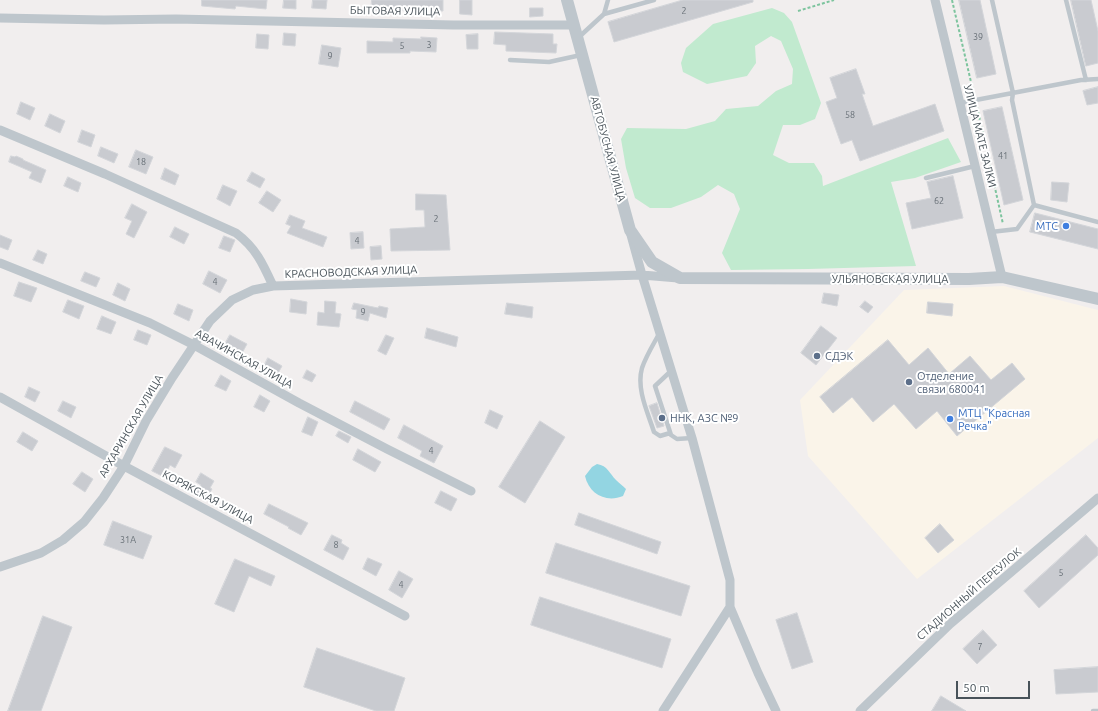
<!DOCTYPE html>
<html>
<head>
<meta charset="utf-8">
<style>
	body { margin:0 }
	#map { position:relative; width:1098px; height:711px; overflow:hidden; background:#f1eeee; font-family:Ubuntu,sans-serif }
	canvas { display:block }
	.scale { position:absolute; left:956px; top:681px; width:74px; height:18px; box-sizing:border-box; border:2px solid #485259; border-top:0; padding-left:5px; font-size:12px; line-height:14px; white-space:nowrap; color:#485259; -webkit-text-stroke:3px #fff; paint-order:stroke }
</style>
</head>
<body>
<div id="map">
<canvas width="1098" height="711"></canvas>
<div class="scale">50 m</div>
</div>
<script>
const ctx = document.querySelector('canvas').getContext('2d');
ctx.lineJoin = 'round';
function fillPath(path, color) {
  ctx.fillStyle = color;
  ctx.fill(path, 'evenodd');
}
function strokePath(path, color, width, dash) {
  ctx.strokeStyle = color;
  ctx.lineWidth = width;
  ctx.lineCap = dash ? 'butt' : 'round';
  ctx.setLineDash(dash || []);
  ctx.stroke(path);
}
function write(font, color, halo, rows, align = 'center') {
  ctx.font = font + ' Ubuntu,sans-serif';
  ctx.lineWidth = 4;
  ctx.setLineDash([]);
  ctx.textBaseline = 'middle';
  ctx.strokeStyle = halo;
  ctx.fillStyle = color;
  for (const [text, x, y, turn = 0] of rows) {
    ctx.save();
    ctx.translate(x, y);
    ctx.rotate((+turn || 0) * Math.PI / 180);
    ctx.textAlign = isNaN(turn) ? turn : align;
    if (halo) ctx.strokeText(text, 0, 0);
    ctx.fillText(text, 0, 0);
    ctx.restore();
  }
}
const commercial = new Path2D(`
	M1004,286L1098,310V438L917,579L808,456L800,400L904,290Z`);
const green = new Path2D(`
	M772,8L784,13L792,22L821,103L815,119L800,125H783L773,155L789,163H814L822,176L823,186L948,138L961,162L915,178L891,182L916,266L808,269L731,270L722,253L740,209L734,194L718,185L701,197L671,208H650L635,198L626,168L621,139L627,128L686,129L715,121L726,109L758,106L776,91L792,84L793,69L781,41L771,36L755,46L756,63L747,76L707,84L683,72L681,63L686,48L713,24Z`);
const water = new Path2D(`
	M597,464C608,466 609,473 616,480C619,483 623,486 626,489L623,496C606,503 589,494 585,476L592,467Z`);
const building = new Path2D(`
	M202,0H267L266,9L236,6L235,9L202,6Z
	M284,0H296V9L283,8Z
	M313,0H327L326,9L312,8Z
	M372,0H443V11L371,10Z
	M460,0H472V15L460,14Z
	M683,0H753V2L614,42L608,22Z
	M959,0H980L996,74L977,78Z
	M1071,0H1091L1098,31V63L1086,66Z
	M530,8H543V16L530,17Z
	M495,32L553,34V44H557L556,53L506,51V45L494,44Z
	M284,33L296,34L295,46L283,45Z
	M257,34L269,35L268,49L256,48Z
	M478,34V49H467L466,35Z
	M421,37L437,38L436,52L410,51V53H367V41L393,42V38L421,39Z
	M322,45L341,48L338,67L319,64Z
	M856,69L865,94H862L873,126L935,104L944,131L860,161L852,140L841,144L826,102L837,98L830,78Z
	M1098,87V103L1087,105L1083,91Z
	M21,102L35,108L30,120L17,114Z
	M1002,107L1023,200L1004,205L983,111Z
	M50,114L65,121L60,133L45,126Z
	M82,130L95,135L91,147L78,142Z
	M101,147L118,154L114,163L98,156Z
	M136,150L153,157L146,174L129,167Z
	M11,156L15,157L16,156L23,159V160L46,170L41,183L29,178L32,172L9,162Z
	M165,168L179,175L175,185L161,179Z
	M252,172L265,179L260,188L247,181Z
	M953,176L963,218L912,229L906,203L931,198L927,182Z
	M68,177L81,183L78,192L64,186Z
	M1052,182L1069,183L1067,202L1051,200Z
	M223,185L237,191L230,206L217,199Z
	M267,191L281,200L273,212L259,203Z
	M416,194L446,195L450,250L391,251L390,229L425,227L424,210H416Z
	M132,204L147,212L134,238L126,234L132,221L125,218Z
	M1035,213L1098,229V249L1030,232Z
	M290,215L305,221L302,228L327,237L323,247L287,233L291,226L286,224Z
	M175,227L189,234L184,244L170,237Z
	M363,232L364,248L351,249L350,233Z
	M0,235L12,240L8,250L0,247Z
	M224,236L235,240L230,252L219,248Z
	M381,246L382,259L371,260L370,247Z
	M38,250L47,254L43,264L33,260Z
	M209,271L227,280L220,293L203,284Z
	M85,272L100,278L96,287L81,281Z
	M19,282L37,288L31,302L14,296Z
	M118,283L130,289L125,301L113,295Z
	M824,293L839,295L837,306L822,303Z
	M291,299L307,302L306,314L290,312Z
	M68,300L84,306L79,319L63,312Z
	M325,301L336,302L335,313L341,314L339,327L317,325L318,312L324,313Z
	M865,301L873,307L868,313L860,307Z
	M928,302L953,304L952,316L927,313Z
	M354,303L378,308L379,306L388,308L386,318L370,313L368,321L356,318L357,310L352,309Z
	M507,303L533,307L532,318L505,314Z
	M178,304L193,310L189,321L174,314Z
	M102,316L116,322L111,334L97,329Z
	M821,326L837,338L816,365L801,353Z
	M427,328L458,337L456,347L425,338Z
	M138,330L151,335L147,345L134,340Z
	M230,335L247,344L241,355L224,346Z
	M386,335L394,338L386,355L378,351Z
	M888,340L909,365L928,348L949,374L970,356L991,380L1012,363L1025,379L957,436L937,411L916,429L894,404L873,422L852,397L833,413L820,397Z
	M268,358L282,366L277,375L263,368Z
	M307,370L316,375L312,382L303,378Z
	M221,375L231,381L226,391L215,386Z
	M29,387L40,392L35,402L25,397Z
	M260,395L270,401L264,412L254,407Z
	M63,401L76,407L71,418L58,411Z
	M355,401L390,419L384,430L350,412Z
	M657,403L664,426L657,428L649,406Z
	M490,410L503,416L497,429L485,423Z
	M308,417L318,422L312,436L302,432Z
	M540,421L565,437L525,503L499,487Z
	M404,425L443,446L434,463L420,456L422,451L398,438Z
	M339,431L351,437L348,443L336,436Z
	M23,432L38,441L32,451L17,442Z
	M165,447L182,455L175,468L170,465L164,477L152,471Z
	M358,449L381,462L375,472L353,460Z
	M82,472L93,479L85,492L73,484Z
	M201,473L214,481L210,488L212,489L205,501L195,495L201,485L196,482Z
	M441,491L457,499L451,511L435,503Z
	M269,504L308,523L301,535L288,528L289,527L264,514Z
	M579,513L661,542L657,554L575,525Z
	M113,521L152,536L143,559L104,545Z
	M940,524L954,540L938,553L925,538Z
	M332,535L342,540L341,543L349,548L343,560L324,550Z
	M1086,535L1098,548V555L1039,608L1024,591Z
	M556,543L690,586L681,616L546,573Z
	M368,558L382,564L376,576L363,569Z
	M235,559L275,576L271,586L249,576L234,612L215,604Z
	M399,571L413,579L402,598L389,590Z
	M540,597L671,639L662,668L531,625Z
	M797,613L813,662L792,669L776,620Z
	M43,616L72,627L41,711H8Z
	M983,630L997,645L977,664L963,649Z
	M317,648L405,678L394,711H376L304,687Z
	M1098,667V692L1056,694L1054,670Z
	M941,696L966,711H932Z`);
const path = new Path2D(`
	M952,0L974,95
	M798,11L834,0
	M977,107L1003,224`);
const service = new Path2D(`
	M992,0L1013,93L1012,100L1034,205L1098,222
	M1066,0L1086,80
	M604,14L654,0
	M579,37L604,14L608,0
	M510,60L549,62L581,55
	M960,103L1081,80L1098,79
	M926,178L975,166
	M991,232L1017,229L1034,205
	M659,334C653,345 646,356 642,368C636,389 648,413 654,432L660,436L670,433
	M672,370L655,386L671,435L677,439L692,438
	M1093,711H1098`);
const minor = new Path2D(`
	M935,0L1002,277
	M0,18L104,20L176,19L453,25H574
	M0,130L105,174L236,233C256,248 263,264 273,286L642,275L678,278
	M631,235L642,275L692,438L730,580V607L663,711
	M0,263L150,323L194,345L299,403L387,449L471,491
	M0,397L124,466L405,616
	M0,567L41,553L63,540L84,522L103,498L124,466L146,421L172,378L210,321L232,300L253,290L273,286
	M730,607L758,673L776,711
	M860,711L950,624L1098,498`);
const tertiary = new Path2D(`
	M567,0L630,230L652,262L680,278L969,279L1002,277L1098,299`);
const markers = [
	[1066,226,4,"#3f7fe0"],
	[817,356,4,"#5c6f8a"],
	[909,382,4,"#5c6f8a"],
	[662,418,4,"#5c6f8a"],
	[950,419,4,"#3f7fe0"]
];
const numberNames = [
	["2",684,11],
	["39",978,37],
	["3",429,45],
	["5",402,46],
	["9",330,56],
	["58",850,115],
	["41",1003,156],
	["18",141,162],
	["62",939,201],
	["2",436,219],
	["4",357,241],
	["4",215,282],
	["9",363,312],
	["4",431,451],
	["31А",128,540],
	["8",336,545],
	["5",1061,573],
	["4",401,585],
	["7",980,647]
];
const streetNames = [
	["БЫТОВАЯ УЛИЦА",395,11,1],
	["УЛИЦА МАТЕ ЗАЛКИ",980,136,76],
	["АВТОБУСНАЯ УЛИЦА",608,149,75],
	["КРАСНОВОДСКАЯ УЛИЦА",351,272,-2],
	["УЛЬЯНОВСКАЯ УЛИЦА",890,279],
	["АВАЧИНСКАЯ УЛИЦА",244,359,29],
	["АРХАРИНСКАЯ УЛИЦА",131,426,-60],
	["КОРЯКСКАЯ УЛИЦА",208,497,28],
	["СТАДИОННЫЙ ПЕРЕУЛОК",969,594,-41]
];
const shopNames = [
	["МТС",1058,226],
	["МТЦ \"Красная",958,413,"left"],
	["Речка\"",958,426,"left"]
];
const serviceNames = [
	["СДЭК",825,356],
	["Отделение",917,376],
	["связи 680041",917,389],
	["ННК, АЗС №9",670,418]
];
fillPath(commercial, '#faf4e9');
fillPath(green, '#c1eacf');
fillPath(water, '#93d5e2');
fillPath(building, '#c9cbd0');
strokePath(building, '#d3d5d9', 1);
strokePath(path, '#7dc49e', 2, [3, 2]);
strokePath(service, '#bec6cc', 4.5);
strokePath(minor, '#bec6cc', 9);
strokePath(tertiary, '#bec6cc', 12);
for (const [x, y, r, color] of markers) {
  const dot = new Path2D();
  dot.arc(x, y, r, 0, 2 * Math.PI);
  ctx.fillStyle = color;
  ctx.fill(dot);
  strokePath(dot, '#fff', 1.5);
}
write('9px', '#687077', null, numberNames);
write('11px', '#485259', '#fff', streetNames);
write('11px', '#366cbe', '#fff', shopNames, 'right');
write('11px', '#4e5e75', '#fff', serviceNames, 'left');
</script>
</body>
</html>
